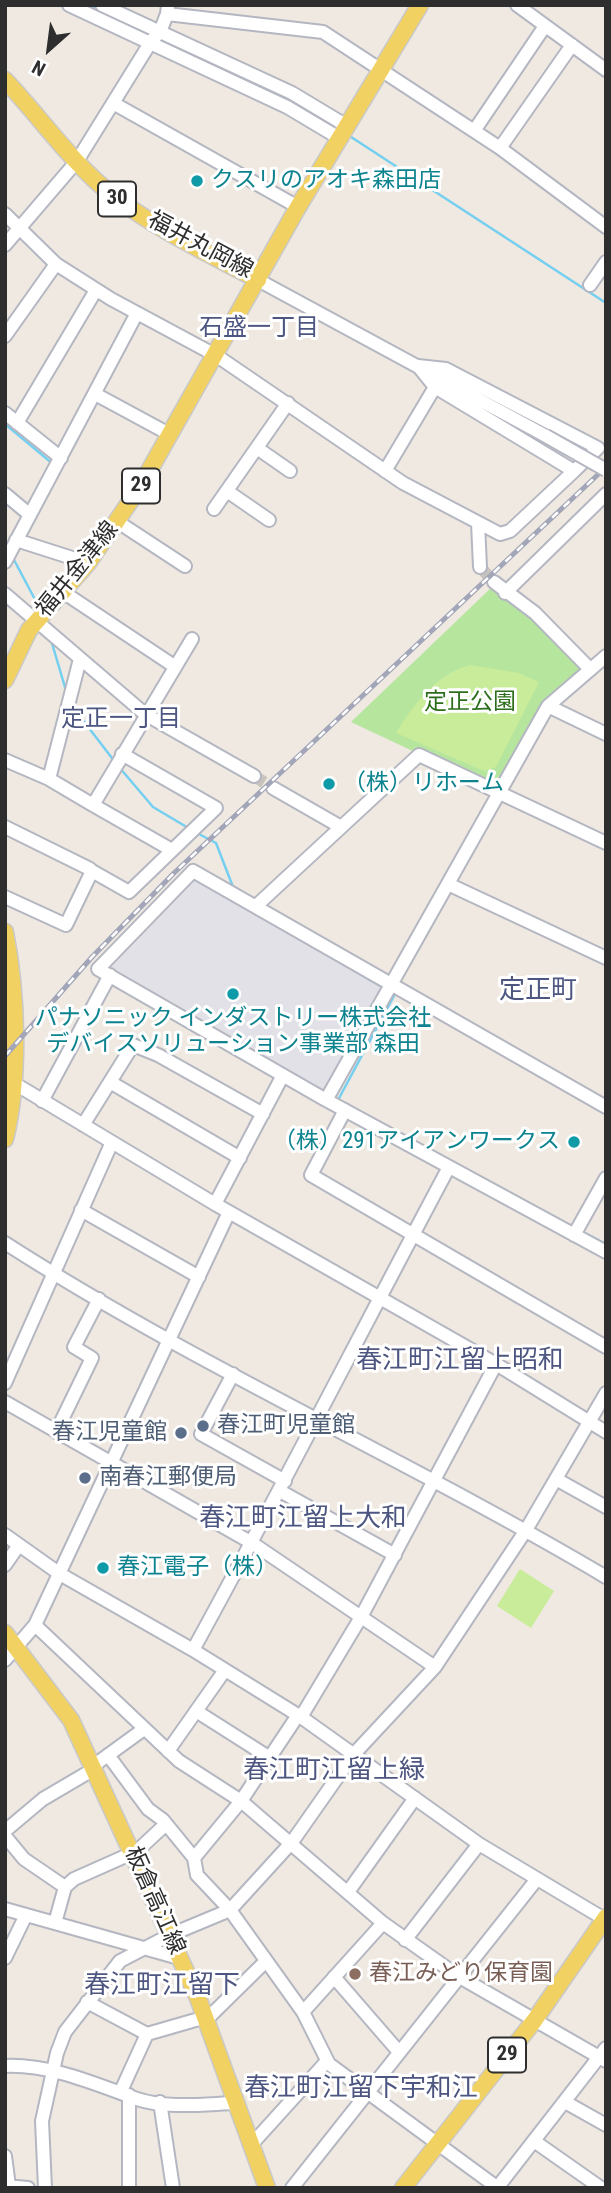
<!DOCTYPE html>
<html>
<head>
<meta charset="utf-8">
<style>
	body { margin:0 }
	#map { position:relative; width:611px; height:2193px; overflow:hidden; background:#efe9e1; font-family:"Roboto Condensed",sans-serif }
	canvas { display:block }
	.frame { position:absolute; inset:0; border:7px solid #2e2e2e; pointer-events:none }
	.north { position:absolute; left:14px; top:14px; width:70px; height:70px; -webkit-text-stroke:5px #fff; paint-order:stroke; rotate:208deg; font-size:19px; font-weight:700; line-height:28px; text-align:center; color:#2e2e2e }
	.north::after { content:''; display:block; margin:auto; width:24px; height:32px; background:#2e2e2e; clip-path:polygon(50% 0,100% 100%,50% 72%,0 100%) }
</style>
</head>
<body>
<div id="map">
<canvas width="611" height="2193"></canvas>
<div class="frame"></div>
<div class="north">N</div>
</div>
<script>
const ctx = document.querySelector('canvas').getContext('2d');
ctx.lineJoin = 'round';
function fillPath(path, color) {
  ctx.fillStyle = color;
  ctx.fill(path, 'evenodd');
}
function strokePath(path, color, width, dash) {
  ctx.strokeStyle = color;
  ctx.lineWidth = width;
  ctx.lineCap = dash ? 'butt' : 'round';
  ctx.setLineDash(dash || []);
  ctx.stroke(path);
}
function write(font, color, halo, rows, align = 'center') {
  ctx.font = font + ' "Roboto Condensed","Noto Sans JP",sans-serif';
  ctx.lineWidth = 6;
  ctx.setLineDash([]);
  ctx.textBaseline = 'middle';
  ctx.strokeStyle = halo;
  ctx.fillStyle = color;
  for (const [text, x, y, turn = 0] of rows) {
    ctx.save();
    ctx.translate(x, y);
    ctx.rotate((+turn || 0) * Math.PI / 180);
    ctx.textAlign = isNaN(turn) ? turn : align;
    if (halo) ctx.strokeText(text, 0, 0);
    ctx.fillText(text, 0, 0);
    ctx.restore();
  }
}
const industrial = new Path2D(`
	M193,878L383,985L384,988L325,1091L108,968L107,963Z`);
const green = new Path2D(`
	M493,586L516,608L532,615L588,671L548,706L500,792L351,722Z`);
const pitch = new Path2D(`
	M470,665L519,673L539,682L496,767L484,771L396,733C414,704 436,674 470,665Z
	M520,1569L554,1591L531,1628L497,1606Z`);
const stream = new Path2D(`
	M88,5L152,36
	M158,38L275,95
	M290,102L316,114
	M327,121L340,129
	M348,135L606,303
	M5,424L53,464
	M38,512L55,478
	M13,558L39,607
	M51,640L67,694
	M72,706L115,762
	M119,767L153,807L190,829
	M195,832L216,843L233,887
	M302,940L384,988
	M338,1100L395,994L390,992
	M492,1183L575,1228
	M581,1231L606,1244`);
const minorTunnel = new Path2D(`
	M480,567L494,582
	M254,776L273,788`);
const minor = new Path2D(`
	M69,5L287,107L339,138
	M102,5L292,93L347,126
	M168,5L167,14L323,32L500,148L606,227
	M517,5L606,70
	M113,103L298,207
	M474,131L545,26
	M500,148L572,45
	M5,214L56,264L111,299L217,356L403,483L500,534L510,531L574,471
	M5,245L77,161L152,40L160,32L167,14
	M258,280L546,436
	M590,285L606,262
	M5,336L56,264
	M418,366L446,369L598,448L574,471L435,387Z
	M97,395L171,435
	M5,413L61,458
	M17,423L96,290
	M257,448L290,471
	M385,471L435,387
	M227,491L269,520
	M5,494L30,515
	M214,509L288,403
	M118,522L185,566
	M478,523L480,567
	M16,540L88,563
	M5,562L137,313
	M494,582L535,613L590,669
	M63,592L174,666
	M505,593L606,494
	M5,594L145,714L254,776
	M548,706L606,734
	M5,760L49,779L93,805L192,639
	M49,779L80,659
	M273,788L341,827
	M93,805L170,849
	M5,827L90,869
	M448,884L606,958
	M5,897L66,925L92,871L129,892L216,808L122,754
	M256,906L419,755L606,843
	M12,1082L215,1204L496,1364L606,1432
	M110,1082L240,1158
	M326,1100L548,706L606,656
	M42,1101L110,975
	M606,1107L193,871L98,969L326,1100L606,1252
	M345,1110L311,1175L606,1347
	M83,1125L133,1045L158,1055L263,1114
	M215,1204L283,1075
	M81,1210L199,1277
	M574,1235L606,1178
	M5,1243C198,1367 409,1460 606,1577
	M233,1374L201,1434L285,1481
	M5,1383L112,1142
	M5,1402L252,1543L435,1667
	M56,1432L92,1358L74,1347L99,1299
	M556,1479L606,1507
	M280,1491L395,1555
	M5,1535L60,1574L193,1650L301,1717L479,1844L606,1920
	M5,1565L19,1545
	M35,1625L179,1761L241,1801L383,1923L458,1976L606,2061
	M193,1650C281,1490 363,1328 449,1167
	M5,1660L35,1625L229,1212
	M196,1711L270,1758
	M301,1717L361,1617L496,1364
	M168,1751L225,1670
	M108,1755L148,1809L163,1820L194,1858L197,1875L230,1910L303,2012L329,2064L498,2188
	M93,1766L144,1729
	M5,1831L43,1799L94,1769
	M5,1836L24,1859L65,1887
	M194,1858L241,1801L298,1715
	M348,1892L415,1798
	M5,1909L179,1958
	M55,1923L65,1887L74,1879L137,1851L166,1824
	M405,1940L479,1844
	M5,1958L26,1915
	M334,1977L399,2052
	M87,2002L147,2034L206,2017
	M303,2012L383,1923
	M207,2019L266,1961
	M5,2066C50,2064 95,2084 137,2099C167,2109 205,2104 236,2103
	M121,2091L147,2034
	M160,2102L173,2188
	M565,2102L606,2125
	M534,2141L601,2188
	M251,2145L327,2061
	M5,2156L9,2186
	M5,2186L28,2188
	M45,2188L42,2121L57,2053L65,2032L120,1961L170,1935L230,1910L292,1842L353,1755L435,1667L526,1530L606,1393
	M129,2188V2095
	M292,2188L537,1879
	M497,2188L606,2048`);
const major = new Path2D(`
	M5,80C41,118 73,165 115,197C158,230 210,254 258,280
	M5,680L29,630L88,563L140,487L298,207L420,5
	M5,932C17,993 20,1078 5,1139
	M5,1633L71,1720L198,1998L267,2188
	M403,2188L534,2021L606,1917`);
const rail = new Path2D(`
	M5,1056L92,957L174,873L606,467`);
const minorBridge = new Path2D(`
	M546,436L606,470`);
const markers = [
	[197,181,7,"#0f9aa8"],
	[329,784,7,"#0f9aa8"],
	[233,994,7,"#0f9aa8"],
	[574,1142,7,"#0f9aa8"],
	[203,1426,7,"#5c6f8a"],
	[181,1433,7,"#5c6f8a"],
	[85,1478,7,"#5c6f8a"],
	[103,1568,7,"#0f9aa8"],
	[355,1974,7,"#8d6e63"]
];
const shields = [
	[117,199,38],
	[141,486,38],
	[507,2055,38]
];
const shieldNames = [
	["30",117,199],
	["29",141,486],
	["29",507,2055]
];
const cultureNames = [
	["クスリのアオキ森田店",211,181],
	["（株）リホーム",343,784],
	["パナソニック インダストリー株式会社",233,1019,"center"],
	["デバイスソリューション事業部 森田",233,1045,"center"],
	["（株）291アイアンワークス",560,1142,"right"],
	["春江電子（株）",117,1568]
];
const streetNames = [
	["福井丸岡線",200,246,28],
	["福井金津線",78,570,-51],
	["板倉高江線",154,1901,66]
];
const parkNames = [
	["定正公園",470,703]
];
const serviceNames = [
	["春江町児童館",217,1426],
	["春江児童館",167,1433,"right"],
	["南春江郵便局",99,1478]
];
const educationNames = [
	["春江みどり保育園",369,1974]
];
const neighbourhoodNames = [
	["石盛一丁目",259,329],
	["定正一丁目",121,720]
];
const quarterNames = [
	["定正町",538,991],
	["春江町江留上昭和",460,1361],
	["春江町江留上大和",303,1519],
	["春江町江留上緑",334,1771],
	["春江町江留下",162,1986],
	["春江町江留下宇和江",361,2089]
];
fillPath(industrial, '#e3e1e8');
fillPath(green, '#b6e59e');
fillPath(pitch, '#c9ec9a');
strokePath(stream, '#75cff0', 2.5);
strokePath(minorTunnel, '#c8c4bd', 12, [12, 6]);
strokePath(minor, '#b4b7c1', 16);
strokePath(major, '#c9c9c9', 19);
strokePath(minor, '#fff', 12);
strokePath(major, '#f2d163', 16);
strokePath(rail, '#a3a6b8', 5);
strokePath(rail, '#fff', 2.5, [8]);
strokePath(minorBridge, '#b4b7c1', 16, []);
strokePath(minorBridge, '#fff', 12);
for (const [x, y, r, color] of markers) {
  const dot = new Path2D();
  dot.arc(x, y, r, 0, 2 * Math.PI);
  ctx.fillStyle = color;
  ctx.fill(dot);
  strokePath(dot, '#fff', 2.5);
}
for (const [x, y, w] of shields) {
  const box = new Path2D();
  box.roundRect(x - w / 2, y - 17.5, w, 35, 5);
  ctx.fillStyle = '#fff';
  ctx.fill(box);
  strokePath(box, '#2e2e2e', 2);
}
write('bold 21px', '#2e2e2e', null, shieldNames);
write('23px', '#0d838f', '#fff', cultureNames, 'left');
write('23px', '#2e2e2e', '#fff', streetNames);
write('23px', '#2c6e1b', '#fff', parkNames);
write('23px', '#4e5e75', '#fff', serviceNames, 'left');
write('23px', '#785e54', '#fff', educationNames, 'left');
write('24px', '#4d5680', '#fff', neighbourhoodNames);
write('26px', '#4d5680', '#fff', quarterNames);
</script>
</body>
</html>
